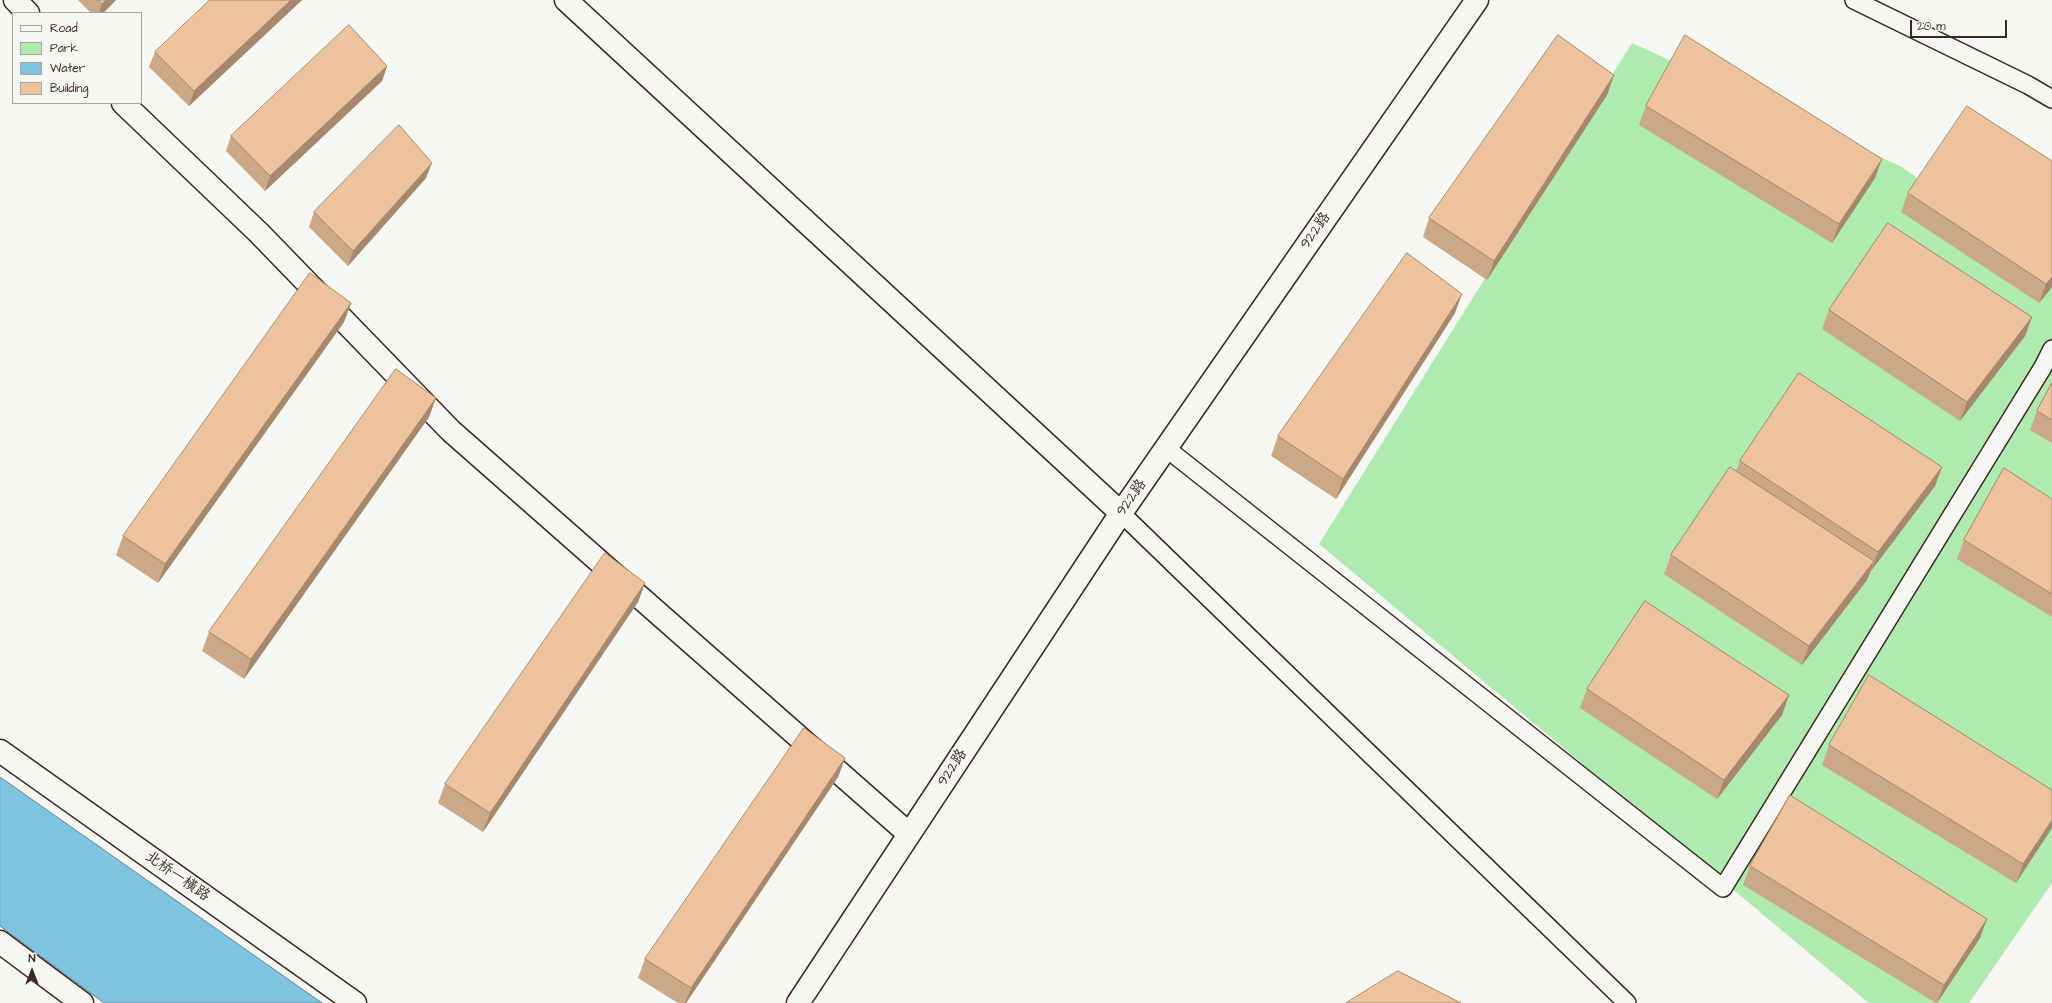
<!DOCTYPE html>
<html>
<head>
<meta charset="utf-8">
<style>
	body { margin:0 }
	#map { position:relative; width:2052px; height:1003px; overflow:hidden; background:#f6f6f2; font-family:"Architects Daughter",sans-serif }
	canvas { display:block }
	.legend { position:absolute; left:12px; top:12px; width:130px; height:92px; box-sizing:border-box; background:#f6f6f2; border:1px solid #aba49d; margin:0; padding:5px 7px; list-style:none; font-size:12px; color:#3b2a1e }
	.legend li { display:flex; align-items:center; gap:8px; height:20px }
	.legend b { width:20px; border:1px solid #aba49d }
	.north { position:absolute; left:12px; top:951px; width:40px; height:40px; -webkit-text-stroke:3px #f6f6f2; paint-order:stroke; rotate:0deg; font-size:11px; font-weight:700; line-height:16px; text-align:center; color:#3b2a1e }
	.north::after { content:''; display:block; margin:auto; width:14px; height:18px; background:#3b2a1e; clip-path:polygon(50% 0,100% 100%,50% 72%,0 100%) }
	.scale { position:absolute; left:1910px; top:20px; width:97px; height:18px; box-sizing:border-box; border:2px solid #3b2a1e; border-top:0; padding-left:5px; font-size:12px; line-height:14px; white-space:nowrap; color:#3b2a1e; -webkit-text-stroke:3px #f6f6f2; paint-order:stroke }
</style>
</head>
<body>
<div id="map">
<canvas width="2052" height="1003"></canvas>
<ul class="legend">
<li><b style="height:5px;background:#f6f6f2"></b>Road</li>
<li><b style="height:11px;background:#afeab0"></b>Park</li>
<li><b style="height:11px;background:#7ec3df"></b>Water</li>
<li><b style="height:11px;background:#ecc39c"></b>Building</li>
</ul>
<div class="north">N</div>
<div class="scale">20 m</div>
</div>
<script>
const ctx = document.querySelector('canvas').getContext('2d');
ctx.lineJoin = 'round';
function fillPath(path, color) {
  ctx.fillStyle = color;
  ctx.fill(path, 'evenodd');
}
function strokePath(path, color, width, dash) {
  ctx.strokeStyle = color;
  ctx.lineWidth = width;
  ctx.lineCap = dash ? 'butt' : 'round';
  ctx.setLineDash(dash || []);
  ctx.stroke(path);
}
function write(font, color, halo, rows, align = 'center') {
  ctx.font = font + ' "Architects Daughter","LXGW WenKai TC",sans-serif';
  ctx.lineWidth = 4;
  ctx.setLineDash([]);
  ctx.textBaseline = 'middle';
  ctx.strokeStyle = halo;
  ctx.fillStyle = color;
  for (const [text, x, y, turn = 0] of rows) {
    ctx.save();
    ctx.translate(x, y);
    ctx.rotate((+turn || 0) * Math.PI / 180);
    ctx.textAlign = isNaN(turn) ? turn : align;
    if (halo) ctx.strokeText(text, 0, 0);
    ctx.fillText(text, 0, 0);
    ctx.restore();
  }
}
const green = new Path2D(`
	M1632,43L1902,167L2052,276V883L1969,1003H1869L1319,544Z`);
const water = new Path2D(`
	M0,777L322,1003H104L0,926Z`);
const lane = new Path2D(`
	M1854,0L2028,85L2052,99
	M1171,452L1723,888L2043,367L2052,349
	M1121,513L1627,1003`);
const street = new Path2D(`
	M15,0L28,13
	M566,0L1121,513
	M123,103L259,233L451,431L909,834
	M0,751L355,1003
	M0,942L82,1003`);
const secondary = new Path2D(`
	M798,1003L1121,513L1477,0`);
const wall = new Path2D(`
	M78,0H116L103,13H91Z
	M302,0L189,106L149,67L155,52Z
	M387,66L382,81L265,191L226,151L231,136Z
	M1614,75L1607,95L1487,280L1423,237L1429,218Z
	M1646,106L1875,178L1832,243L1639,125Z
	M426,178L348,266L309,227L314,212Z
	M1908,193L2052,287L2039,303L1901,212Z
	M351,303L344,322L158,583L116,555L123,536Z
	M1829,310L2032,317L2025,336L1960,421L1822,329Z
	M1455,313L1336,499L1271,456L1278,436Z
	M2052,383V443L2030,430L2037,411Z
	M436,398L429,417L244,679L202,651L209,632Z
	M1740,461L1942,467L1935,486L1871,571L1867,580L1802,665L1664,574L1671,555L1736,471Z
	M2052,499V617L1957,559L1964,540Z
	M645,583L638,602L483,832L438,803L445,784Z
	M1587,689L1789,695L1782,715L1717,799L1580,708Z
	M1829,745L2052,790L2016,883L1822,765Z
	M845,758L838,777L686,1003H678L638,978L645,959Z
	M1750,866L1980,938L1937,1003H1936L1743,885Z`);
const shadedWall = new Path2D(`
	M106,0H116L103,13H99L102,4Z
	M291,0H302L189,106L194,91Z
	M387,66L382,81L265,191L270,176Z
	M1614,75L1607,95L1487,280L1494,261Z
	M1882,159L1875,178L1832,243L1839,224Z
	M432,163L426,178L348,266L353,251Z
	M2052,277V287L2039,303L2046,284Z
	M1462,294L1455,313L1336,499L1343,479Z
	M351,303L344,322L158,583L165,564Z
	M2032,317L2025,336L1960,421L1967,402Z
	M436,398L429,417L244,679L251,659Z
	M1942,467L1935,486L1871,571L1878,552Z
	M1874,561L1867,580L1802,665L1809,646Z
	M645,583L638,602L483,832L490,813Z
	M1789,695L1782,715L1717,799L1724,780Z
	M845,758L838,777L686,1003H685L691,988Z
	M2052,820V828L2016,883L2023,864Z
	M1987,919L1980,938L1937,1003L1944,985Z`);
const building = new Path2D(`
	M98,0H106L102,4Z
	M210,0H291L194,91L155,52Z
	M349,25L387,66L270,176L231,136Z
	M1558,35L1614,75L1494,261L1429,218Z
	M1685,35L1882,159L1839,224L1646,106Z
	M1967,106L2052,161V277L2046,284L1908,193Z
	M399,125L432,163L353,251L314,212Z
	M1888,223L2032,317L1967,402L1829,310Z
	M1407,253L1462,294L1343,479L1278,436Z
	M310,273L351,303L165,564L123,536Z
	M396,369L436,398L251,659L209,632Z
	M1799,373L1942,467L1878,552L1740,461Z
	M2052,383V420L2037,411Z
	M1730,467L1874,561L1809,646L1671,555Z
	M2004,468L2052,499V594L1964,540Z
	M605,553L645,583L490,813L445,784Z
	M1645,601L1789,695L1724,780L1587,689Z
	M1869,675L2052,790V820L2023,864L1829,745Z
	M804,728L845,758L691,988L645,959Z
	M1790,795L1987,919L1944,985L1750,866Z
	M1398,971L1461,1003H1346Z`);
const streetNames = [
	["922路",1316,231,-55],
	["922路",1132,498,-55],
	["922路",953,768,-57],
	["北桥一横路",177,877,35]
];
fillPath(green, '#afeab0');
fillPath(water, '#7ec3df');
strokePath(water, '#638692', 1);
strokePath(lane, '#3b2a1e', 20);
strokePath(street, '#3b2a1e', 25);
strokePath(secondary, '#3b2a1e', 25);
strokePath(lane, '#f6f6f2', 17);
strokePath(street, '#f6f6f2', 22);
strokePath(secondary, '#f6f6f2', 22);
fillPath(wall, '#cba886');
fillPath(shadedWall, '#a5886d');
fillPath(building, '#ecc39c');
strokePath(building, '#a5886d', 1);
write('15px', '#3b2a1e', '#f6f6f2', streetNames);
</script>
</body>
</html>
